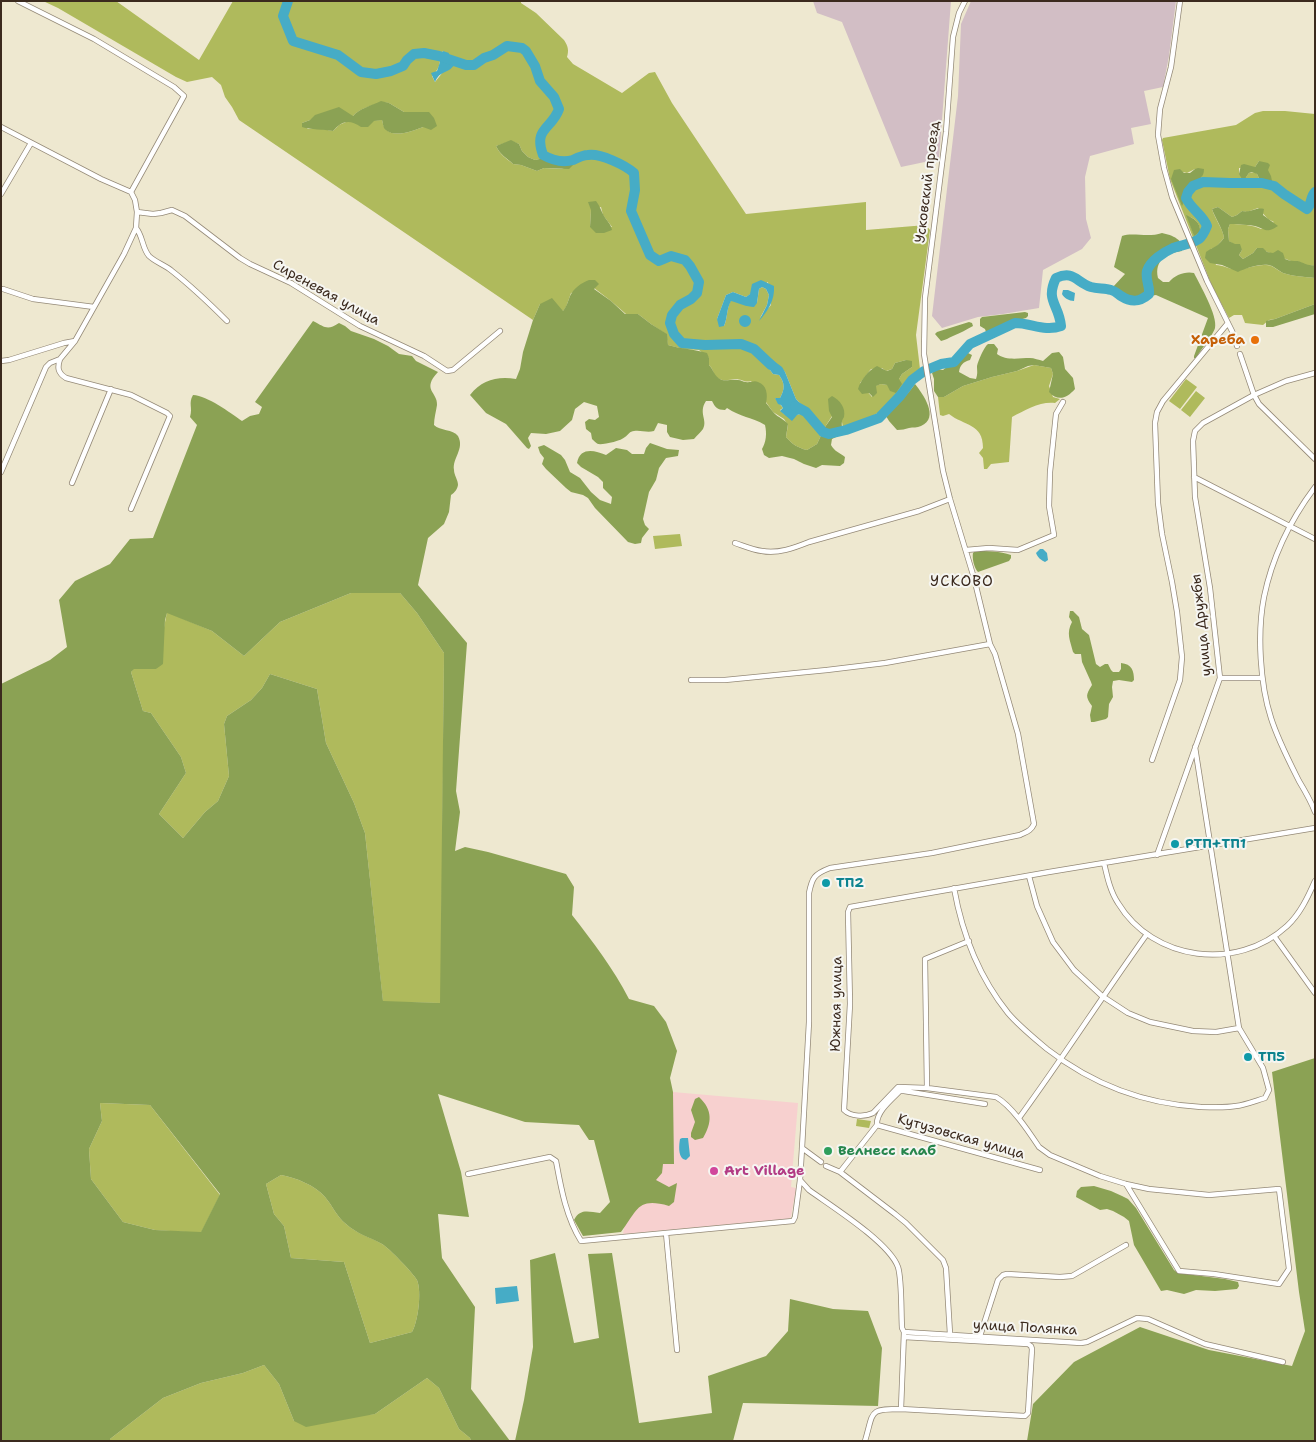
<!DOCTYPE html>
<html>
<head>
<meta charset="utf-8">
<style>
	body { margin:0 }
	#map { position:relative; width:1316px; height:1442px; overflow:hidden; background:#eee8d0; font-family:"Shantell Sans",sans-serif }
	canvas { display:block }
	.frame { position:absolute; inset:0; border:2px solid #3b2a1e; pointer-events:none }
</style>
</head>
<body>
<div id="map">
<canvas width="1316" height="1442"></canvas>
<div class="frame"></div>
</div>
<script>
const ctx = document.querySelector('canvas').getContext('2d');
ctx.lineJoin = 'round';
function fillPath(path, color) {
  ctx.fillStyle = color;
  ctx.fill(path, 'evenodd');
}
function strokePath(path, color, width, dash) {
  ctx.strokeStyle = color;
  ctx.lineWidth = width;
  ctx.lineCap = dash ? 'butt' : 'round';
  ctx.setLineDash(dash || []);
  ctx.stroke(path);
}
function write(font, color, halo, rows, align = 'center') {
  ctx.font = font + ' "Shantell Sans",sans-serif';
  ctx.lineWidth = 4;
  ctx.setLineDash([]);
  ctx.textBaseline = 'middle';
  ctx.strokeStyle = halo;
  ctx.fillStyle = color;
  for (const [text, x, y, turn = 0] of rows) {
    ctx.save();
    ctx.translate(x, y);
    ctx.rotate((+turn || 0) * Math.PI / 180);
    ctx.textAlign = isNaN(turn) ? turn : align;
    if (halo) ctx.strokeText(text, 0, 0);
    ctx.fillText(text, 0, 0);
    ctx.restore();
  }
}
const built = new Path2D(`
	M673,1092L798,1103L791,1187L796,1188L791,1217L788,1219L623,1234L645,1118Z`);
const industrial = new Path2D(`
	M813,1H951L939,159L901,167L842,22L817,13Z
	M971,1H1176L1169,56L1163,87L1144,91L1151,124L1131,128L1134,144L1090,156L1085,177L1086,219L1091,238L1082,249L1043,270L1039,308L1003,314L978,317L942,328L932,316L958,96L961,24Z`);
const green = new Path2D(`
	M43,1H116L199,60L233,1H521V3L536,13L564,40C568,46 569,50 567,57L573,64L622,93L649,73L655,72L672,103L746,214L866,202V230L926,225L930,230L916,335L920,369L914,373L901,390L881,411L864,421L843,428L842,422L832,416L825,427L817,444L807,450C798,448 792,444 786,437L788,425L784,419L773,412L751,381C745,383 742,379 735,379C729,380 720,382 715,376C713,372 713,369 709,365V358L699,350L683,349L668,345L666,334L651,324L638,314H626L611,301L594,288L571,293L566,307L563,311L540,304L533,320L239,120L232,107L225,97L221,85L212,77L187,82L176,77L58,8ZM443,51L450,58L466,64H455L443,72L435,82L432,76C437,71 442,64 439,56ZM381,102L389,103L404,112H421L423,127C413,131 392,139 385,128C383,126 383,123 382,120L346,122L339,125L333,131L316,128L308,129L302,123L310,120L353,116C360,108 372,106 381,102ZM511,141L519,144L522,151L528,157L535,160L544,158L551,161H567L574,163L562,169L544,168L537,171L521,165L513,164C506,158 500,155 496,146ZM601,207L603,215L612,227H590L591,210ZM768,282L771,305L760,318L767,305L769,295L766,289L762,287L759,289L757,303H743L731,300C726,310 728,317 724,326L717,319L726,295L733,292L746,297ZM763,355L785,372L796,399L808,412C798,414 788,420 780,410L783,408L775,398H780C785,389 785,383 779,375L773,374L764,362L761,360ZM906,360L912,367L902,374L899,379L887,385L881,384L875,386L872,397L860,383L871,369L882,368L886,371L892,369L895,363Z
	M1263,111H1285L1315,114V265L1307,266L1297,261H1291L1257,248L1253,253L1243,259L1239,255L1242,250L1229,241L1228,229L1230,224C1239,224 1254,225 1261,229L1274,222L1268,219L1258,208L1247,212L1242,211L1237,215L1232,217L1218,207L1212,209C1215,219 1223,229 1224,238L1216,247L1211,249L1216,265C1223,265 1228,269 1235,269C1245,270 1257,264 1266,265C1273,265 1277,270 1283,273C1292,276 1305,277 1315,278V304L1275,319L1269,320L1263,325L1245,323L1242,315H1234L1229,318L1212,286L1170,179L1162,140L1163,138L1236,125L1255,113ZM1259,161C1268,170 1270,170 1266,182L1260,180L1257,174L1255,172L1249,173L1246,177L1239,174V168L1255,167ZM1195,169L1202,177L1191,184L1184,193V199L1174,170L1187,173ZM1187,216C1195,218 1200,223 1200,232L1194,235Z
	M1034,365L1051,368L1053,374L1049,386L1053,397L1060,399L1055,403C1041,401 1025,410 1012,417L1009,462L991,464L987,469H984L983,458L979,453L983,448C983,423 964,426 949,414L943,416L940,415L938,397H944L963,386L992,377L1017,371Z
	M1186,379L1197,387L1180,409L1169,401Z
	M1196,391L1205,398L1190,417L1181,410Z
	M680,534L682,546L655,549L653,536Z
	M351,593H400L417,613L444,653L441,1003L383,1002L365,833L354,803L326,743L317,689L270,674L262,688L251,700L227,716L224,724L229,776L218,801L205,812L183,838L159,814L186,773L181,757L151,713L143,711L131,672L134,668L156,669L167,612L212,631L244,656L280,622Z
	M100,1103L150,1105L220,1195L201,1233L155,1230L123,1222L91,1179L89,1149L102,1121Z
	M857,1119L871,1121L869,1128L856,1126Z
	M281,1175C296,1178 315,1185 325,1197C332,1205 337,1217 346,1224C357,1234 370,1237 382,1244C389,1248 413,1273 417,1280C422,1292 418,1322 412,1332L370,1343L344,1262L291,1258L284,1226L274,1214L266,1184Z
	M264,1365L279,1384L294,1421L375,1414L427,1378L439,1388L459,1429L470,1438L471,1441H110V1439L163,1398L201,1383L243,1373Z`);
const forest = new Path2D(`
	M381,101L389,103L404,112H429L434,118L437,126L431,130L423,127C413,131 392,139 384,128C383,126 383,123 382,120L374,121L368,127H361C349,119 342,121 333,131C323,129 311,130 302,127V123L310,120L315,115L339,107L353,116C360,108 371,106 381,101Z
	M511,140L519,144L522,151L528,157L535,160L544,158L551,161H567L575,163L569,169L544,168L537,171L521,165L513,164C507,158 500,155 496,146Z
	M1259,161L1268,163L1270,165L1268,170L1271,176L1272,181L1269,183L1260,180L1257,174L1252,172L1249,173L1244,180L1242,179L1239,174L1241,165L1244,164L1255,167Z
	M1198,168L1204,169C1204,177 1200,179 1194,182C1190,185 1187,189 1184,193V202L1182,206L1171,179L1174,170L1180,169L1184,173H1190L1195,169Z
	M596,201C600,206 601,211 604,216C607,221 611,224 612,230L604,233H596L590,227L591,210L588,202Z
	M1218,207L1232,217L1237,215L1242,211C1251,213 1255,207 1264,209L1263,215L1278,226C1266,234 1266,229 1255,226C1252,225 1235,224 1230,224L1228,229L1229,241L1235,244H1240L1242,250L1239,255L1243,259L1253,253L1257,248H1263L1267,252L1273,253L1278,250L1283,253L1285,259C1290,261 1293,261 1298,261C1305,263 1306,266 1315,265V278C1305,277 1292,276 1283,273C1279,271 1276,268 1272,266C1264,262 1245,268 1238,272L1222,265L1210,263L1205,258L1206,252C1215,246 1216,248 1224,238C1223,229 1215,218 1212,209Z
	M1186,215C1194,218 1201,223 1200,232L1194,236Z
	M1162,233C1172,235 1185,240 1182,251C1167,253 1154,260 1158,278L1163,282H1169C1175,275 1185,271 1194,273C1200,285 1218,316 1215,328C1213,335 1200,351 1196,358H1194V356L1208,318L1156,295L1132,299L1112,288L1125,274L1114,267L1122,236C1133,232 1148,238 1162,233Z
	M589,280H595L599,284L594,289L611,301L625,314H638L651,324L667,334L668,345C681,349 694,349 707,353L709,358V365C714,370 714,377 722,380C728,381 732,379 738,380C741,380 743,382 746,382C750,383 754,380 758,382C767,385 768,395 766,403C769,406 771,410 774,413C779,418 784,419 788,424L786,437C792,444 798,448 807,450L817,444L825,427L832,417L829,411L828,399L832,396C840,400 846,408 844,417C843,419 842,420 842,421C841,425 843,429 842,434L832,439L831,445C834,451 840,453 845,457L844,463L840,466L822,465L816,468L804,464L794,459L782,456L769,458L764,455L762,449C766,442 767,434 765,425C752,417 740,417 727,408L725,410C717,410 715,407 712,401H706C698,413 708,420 703,429C701,432 697,435 694,439L683,440L670,437L667,432V425L658,423L654,431C647,433 641,430 634,431C630,431 628,435 625,437C621,441 603,445 598,444C596,443 593,440 592,439L591,433L586,429L585,422L589,419L595,420L599,417L597,406L584,402L575,409L572,420L560,431L546,434L531,433L528,438L531,446L529,449L527,448L506,424L486,413L470,395C482,380 497,376 516,379L520,369L523,352L533,320L540,304L552,298L563,311C567,306 568,301 570,296C574,288 581,283 589,280Z
	M1315,304V314L1273,327H1266V321L1275,319Z
	M1025,312L1028,313V316L1026,318L1001,325L997,329L986,332L985,329L980,326V319L982,317Z
	M313,321C325,327 327,331 339,323L345,326L351,331L374,339L388,346L399,354L412,356L416,361L438,372C421,390 438,392 437,405C436,412 434,418 434,425C440,431 453,429 458,436C465,449 452,458 454,470C454,475 458,480 458,485C457,490 455,492 451,495L449,512L444,524L428,538L418,585L467,643L456,791L460,812L455,851L465,847L488,852L566,874L574,887L572,915C593,942 613,968 629,999L654,1006L666,1022L677,1051L670,1078L673,1092L674,1164H663L662,1173L656,1180L669,1187L677,1183L674,1202L669,1206C637,1197 638,1210 621,1232L583,1236L574,1220C580,1208 589,1212 600,1213L610,1202L594,1140H589L579,1125L525,1122L438,1094L461,1172L469,1217L438,1214L442,1258L475,1307L471,1389L510,1441H471L470,1438L459,1429L439,1388L427,1378L375,1414L306,1427L294,1421L279,1384L264,1365L243,1373L201,1383L163,1398L110,1439V1441H1V684L50,660L67,647L59,600L75,581L110,564L130,539L153,538L197,425L190,417C193,407 188,404 193,395C208,396 229,412 242,421L250,416L259,414L262,407L255,402ZM351,593H400L417,613L444,653L440,1003L383,1001L365,833L354,803L326,743L317,689L270,674L262,688L251,700L227,716L224,724L229,776L218,801L205,812L183,838L159,814L186,773L181,757L151,713L143,711L131,672L134,669H156L163,664L165,620L167,613L212,631L244,656L280,622ZM100,1103L150,1105L220,1194L201,1232L155,1230L123,1222L91,1179L89,1149L102,1121ZM281,1175C296,1178 315,1185 325,1197C332,1205 337,1217 346,1224C357,1234 369,1237 382,1244C389,1248 413,1273 417,1280C422,1292 418,1322 412,1332L370,1343L344,1262L291,1258L284,1226L274,1214L266,1184Z
	M969,322L972,323L973,326C966,330 960,333 953,336C948,338 946,340 941,341L935,334L937,332Z
	M988,344H994L998,349L997,354C1006,361 1019,358 1030,358C1034,358 1039,360 1043,361L1052,353L1059,352L1063,357L1065,369L1073,378L1075,389C1067,398 1058,402 1049,392L1053,374L1051,368L1034,365L1028,366L1017,371L992,377L963,386L944,397H938L934,391V379L932,373L937,369L943,370L966,352L972,355L970,360C963,362 960,365 959,372L970,378L976,379C978,373 977,372 977,366C978,361 984,347 988,344Z
	M906,360L912,361V367L902,374L899,379L902,384L896,393L890,391L887,385L881,384L876,386L877,393L873,397L869,393L862,394L858,389C861,379 868,371 877,366L887,371L892,369L895,363Z
	M915,384C923,394 940,418 921,426C917,428 913,427 909,428C905,429 902,430 897,430L889,421L886,416C893,403 907,397 915,384Z
	M650,443L667,449L679,450L678,456L666,458L659,468L656,480L649,492L643,519L645,525L649,529L642,538L641,543L635,544L628,542L595,508L588,498L583,495L571,492L566,488L546,469L542,464L544,458L540,453L538,447L544,445L561,455L565,460L570,472L580,478L591,492L600,500L611,504L612,497L603,488V482L598,477L581,467L577,463C580,447 594,450 606,455L616,448L627,450L632,454H644L646,448Z
	M975,551C987,551 1000,551 1011,555V558L1009,561L978,572C974,568 972,558 973,553Z
	M1070,611H1073L1079,617L1082,629L1089,635L1096,664L1100,667L1105,664H1108L1111,670L1113,672H1119L1121,669V663C1132,664 1134,671 1134,680L1132,682L1119,680L1113,681L1112,687L1113,697L1109,704L1108,717L1106,719L1094,722H1091L1090,715L1092,706C1085,696 1086,695 1092,685L1091,682L1082,662L1081,654H1075L1073,652C1070,640 1066,633 1072,622L1069,617Z
	M1315,1058V1441H1027L1033,1404L1074,1362L1140,1327L1209,1350L1292,1366L1305,1331L1299,1292L1272,1072Z
	M699,1097C713,1110 712,1123 703,1138L695,1140L691,1137V1133L695,1122L691,1110L695,1099Z
	M1094,1186L1111,1191L1122,1196L1128,1199L1136,1208L1174,1270L1178,1273L1225,1279L1238,1282L1239,1286L1237,1289L1215,1291L1196,1290L1184,1294L1167,1290L1161,1291L1134,1245L1129,1221L1124,1217L1113,1211L1107,1209L1100,1210L1076,1197L1077,1191L1081,1187Z
	M555,1253L574,1343L599,1338L588,1254L612,1253L639,1423L712,1413L708,1376L766,1356L788,1331L790,1299L833,1309L868,1311L882,1348L878,1406L743,1403L733,1441H515L524,1400L533,1347L530,1260Z`);
const water = new Path2D(`
	M443,51L449,53L448,56L466,64L455,65C453,66 451,69 449,70C442,74 439,73 435,82L431,73L437,71L440,62L439,56Z
	M761,280L774,286C775,300 768,311 759,321L767,305L769,295L766,289L762,287L759,289L757,303L754,307C747,307 738,303 731,301C726,310 728,317 724,326L719,327L717,319L726,295L733,292L746,297L750,294L752,284Z
	M1063,290H1068L1075,293L1074,301C1069,301 1064,298 1062,294Z
	M739 321a6 6 0 1 1 12 0a6 6 0 1 1-12 0Z
	M762,352L782,367L785,372L796,399L808,412L797,415L792,421L780,411L783,408L781,405L778,404L775,398H780C785,389 785,383 779,375L773,374L764,362L761,360L763,355Z
	M1040,549H1043L1047,553L1048,560L1045,562C1041,560 1038,558 1036,553Z
	M682,1138H688L690,1156L686,1160L683,1159C678,1155 679,1145 680,1139Z
	M517,1286L519,1301L496,1304L495,1288Z`);
const river = new Path2D(`
	M288,1L283,16L293,41L338,55L361,72L376,74L391,71L403,66L407,60L414,54L424,53L439,56L466,65H474L484,58L493,55L507,46L522,48L526,51L535,66L540,81L554,97L559,109C552,129 533,128 543,155C552,160 563,163 573,160C577,158 583,155 588,155C600,153 625,165 634,173L635,190L631,211L650,255L659,261L671,256L685,260L690,266L699,282L697,293L691,299L680,305L672,315L670,323L674,334L682,343L705,345L741,344L754,349L771,365
	M795,406L806,412L823,432L829,434L846,430L879,418L900,396L912,380L924,371L941,364L954,362L970,344L1015,323C1031,323 1045,332 1061,326C1059,304 1045,301 1056,278C1074,270 1076,282 1091,287C1098,289 1105,288 1111,290C1115,291 1118,294 1121,296C1132,303 1140,302 1149,294C1150,286 1145,279 1147,271C1150,261 1164,252 1173,248C1181,245 1192,244 1199,239C1203,236 1205,231 1207,226C1203,215 1191,209 1186,198L1188,192L1193,186L1203,182L1230,183H1262L1274,186L1284,194L1307,209C1312,204 1310,197 1315,192`);
const street = new Path2D(`
	M18,1L94,39L174,87L184,96L131,192
	M1180,1L1171,67L1160,109L1158,135L1164,168L1172,197L1207,281L1232,331L1237,346
	M1,127L101,179L131,192L135,200L137,212L136,228L124,254L75,341L64,343L9,360L1,361
	M1,194L31,143
	M137,212L153,214L161,213L172,210L185,216L240,258L250,264L291,283L360,326L424,356L447,371L453,370L500,331
	M136,228C143,236 142,248 149,256C155,262 165,265 172,271C191,286 209,303 227,321
	M3,289L33,299L94,307
	M1240,354L1254,395L1259,404L1315,459
	M60,359C57,368 58,373 66,378L131,395L167,413L170,416L131,509
	M1,472L46,367L50,363L60,359L75,341
	M1194,477L1315,539
	M72,483L111,389
	M1315,487C1291,519 1272,558 1264,597C1257,633 1260,684 1271,718C1278,740 1289,761 1299,781C1305,791 1311,801 1315,812
	M735,543C744,546 753,550 762,551C778,554 794,548 809,542L919,511L950,499
	M966,550L989,548L1018,550L1054,535L1049,506L1050,472L1056,414L1063,402
	M1220,678H1262
	M691,680H725L827,670L885,663L990,644
	M1152,760L1180,680L1182,657L1177,612L1172,582L1162,534L1158,503L1155,423L1157,412L1163,401L1228,323
	M1157,855L1220,678L1210,588L1195,497L1193,441L1195,431L1203,423L1254,395L1286,381L1315,373
	M1104,863C1107,876 1110,891 1118,903C1153,961 1237,972 1287,926C1300,914 1308,897 1315,881
	M1029,876L1037,906L1053,942L1074,970L1102,996L1128,1013L1150,1022L1193,1031L1216,1032L1239,1028
	M954,888C962,933 979,977 1008,1013C1019,1026 1034,1038 1047,1049C1092,1084 1145,1104 1201,1107C1213,1107 1224,1108 1236,1106C1245,1105 1255,1101 1265,1098L1269,1090L1263,1068L1239,1028L1195,747
	M1274,936L1315,993
	M969,941L925,959L927,1088L996,1097C1012,1106 1029,1132 1039,1147L1050,1155L1100,1176L1126,1184L1149,1189L1209,1195L1279,1189L1289,1269L1279,1284L1214,1274L1179,1271L1126,1184
	M927,1088L898,1087L873,1113C865,1117 851,1117 844,1110L850,1004L848,912L850,907L1049,872L1315,828
	M1019,1118C1063,1058 1103,995 1147,934
	M877,1125C876,1112 891,1100 900,1091H904L985,1104
	M802,1148L821,1162
	M826,1166L840,1172L895,1214L906,1223L943,1260L946,1268L950,1334
	M840,1172L877,1125L1040,1170
	M468,1174L550,1157L556,1161C561,1188 566,1217 581,1241L793,1221L795,1217L800,1180L802,1148L809,1022V893C812,878 814,874 830,868L932,853L1020,835C1026,832 1031,831 1034,824L1018,734L995,654L990,644L974,578L950,499L943,471L924,354L925,298L946,132L953,37L959,13L965,1
	M800,1180L809,1190C831,1206 889,1242 898,1267C902,1280 901,1312 902,1328L904,1332L901,1409C868,1409 874,1411 865,1441
	M666,1233L677,1350
	M904,1332L1081,1343L1087,1342L1137,1318L1148,1319L1205,1344L1283,1362
	M980,1336L998,1280L1003,1275L1007,1274L1060,1277L1072,1276L1126,1245
	M901,1409L1025,1416L1028,1413L1032,1349L1031,1346L1028,1344L904,1337`);
const markers = [
	[1255,340,5,"#e8710a"],
	[1175,844,5,"#0f9aa8"],
	[826,883,5,"#0f9aa8"],
	[1248,1057,5,"#0f9aa8"],
	[828,1151,5,"#2e9e5b"],
	[714,1171,5,"#d1479c"]
];
const streetNames = [
	["Усковский проезд",928,182,-83],
	["Сиреневая улица",326,293,29],
	["улица Дружбы",1202,625,-96],
	["Южная улица",837,1004,-89],
	["Кутузовская улица",961,1137,16],
	["улица Полянка",1025,1328,3]
];
const foodNames = [
	["Хареба",1245,340]
];
const cultureNames = [
	["РТП+ТП1",1185,844],
	["ТП2",836,883],
	["ТП5",1258,1057]
];
const leisureNames = [
	["Велнесс клаб",838,1151]
];
const hotelNames = [
	["Art Village",724,1171]
];
const neighbourhoodNames = [
	["УСКОВО",962,582]
];
fillPath(built, '#f7d0cf');
fillPath(industrial, '#d2bec5');
fillPath(green, '#afba5c');
fillPath(forest, '#8ba254');
fillPath(water, '#46acc6');
strokePath(river, '#46acc6', 10);
strokePath(street, '#948977', 6);
strokePath(street, '#fff', 4.5);
for (const [x, y, r, color] of markers) {
  const dot = new Path2D();
  dot.arc(x, y, r, 0, 2 * Math.PI);
  ctx.fillStyle = color;
  ctx.fill(dot);
  strokePath(dot, '#f6f6f2', 2);
}
write('14px', '#3b2a1e', '#f6f6f2', streetNames);
write('bold 14px', '#c56008', '#f6f6f2', foodNames, 'right');
write('bold 14px', '#0d838f', '#f6f6f2', cultureNames, 'left');
write('bold 14px', '#27864d', '#f6f6f2', leisureNames, 'left');
write('bold 14px', '#b23c85', '#f6f6f2', hotelNames, 'left');
ctx.letterSpacing = '1px';
write('15px', '#3b2a1e', '#f6f6f2', neighbourhoodNames);
ctx.letterSpacing = '0px';
</script>
</body>
</html>
